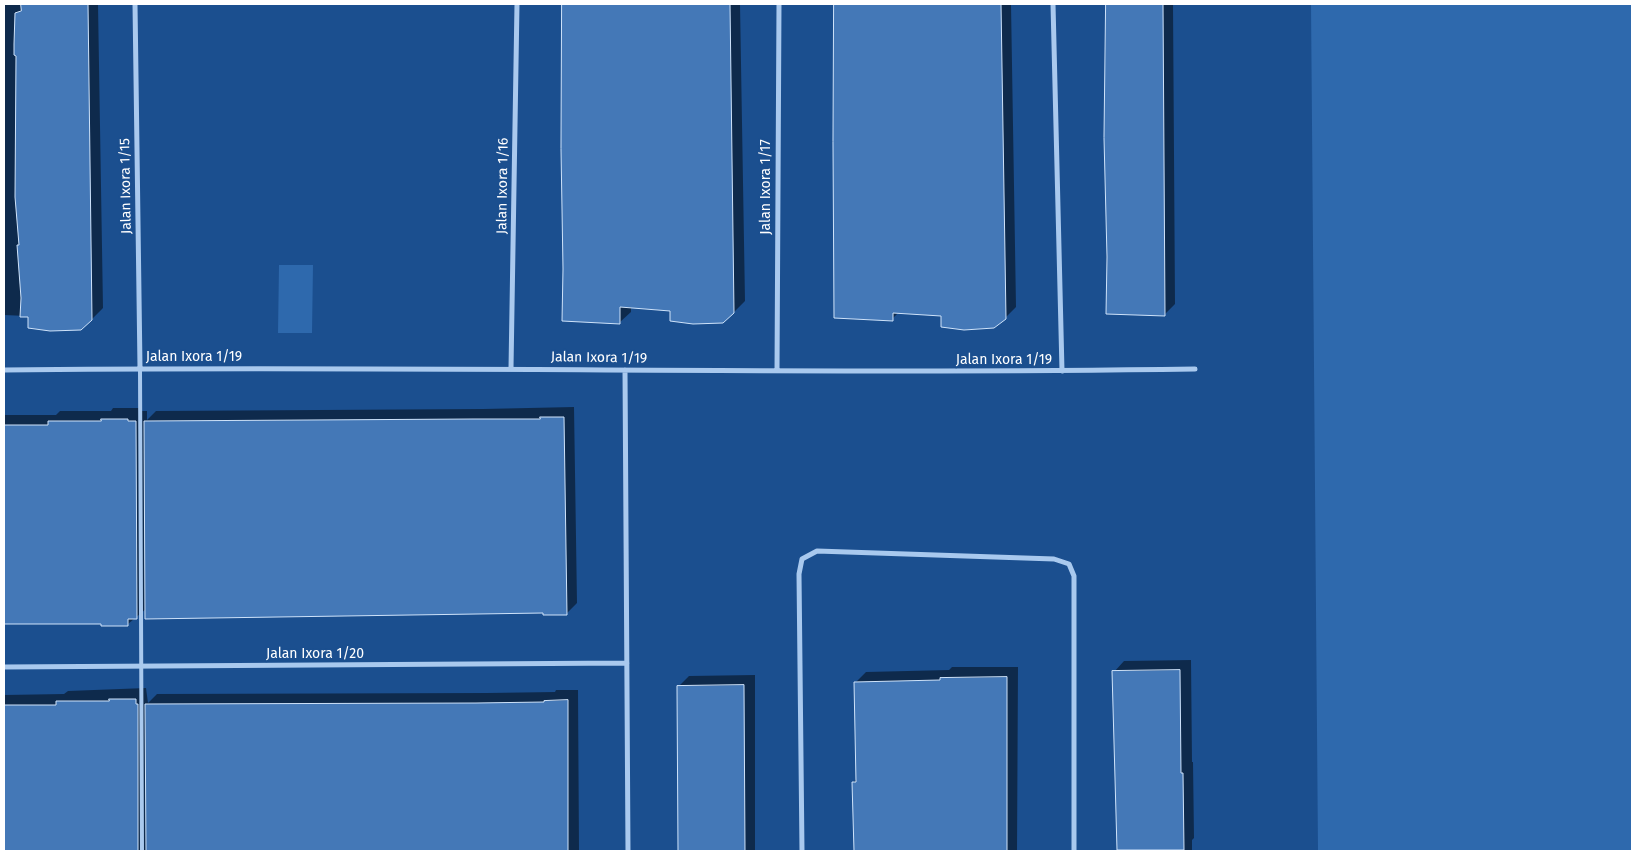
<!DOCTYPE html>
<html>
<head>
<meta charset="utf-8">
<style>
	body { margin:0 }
	#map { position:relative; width:1636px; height:855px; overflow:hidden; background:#1b4f8f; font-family:"Fira Sans",sans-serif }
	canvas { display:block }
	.frame { position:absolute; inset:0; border:5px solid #fff; pointer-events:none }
</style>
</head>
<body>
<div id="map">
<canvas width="1636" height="855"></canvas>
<div class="frame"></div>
</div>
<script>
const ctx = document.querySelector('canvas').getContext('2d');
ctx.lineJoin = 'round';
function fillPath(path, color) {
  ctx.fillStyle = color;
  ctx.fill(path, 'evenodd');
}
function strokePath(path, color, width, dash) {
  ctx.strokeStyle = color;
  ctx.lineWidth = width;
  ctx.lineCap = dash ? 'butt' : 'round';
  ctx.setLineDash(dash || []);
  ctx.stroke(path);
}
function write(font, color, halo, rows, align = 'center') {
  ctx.font = font + ' "Fira Sans",sans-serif';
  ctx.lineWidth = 4;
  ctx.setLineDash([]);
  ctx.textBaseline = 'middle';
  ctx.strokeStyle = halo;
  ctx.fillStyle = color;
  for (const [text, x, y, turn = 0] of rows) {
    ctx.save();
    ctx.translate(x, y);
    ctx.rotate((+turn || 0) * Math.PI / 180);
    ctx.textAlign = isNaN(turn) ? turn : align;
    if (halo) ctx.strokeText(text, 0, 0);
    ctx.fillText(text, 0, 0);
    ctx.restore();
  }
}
const green = new Path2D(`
	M1311,4H1632V851H1318Z
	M279,265H313L312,333H278Z`);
const shadow = new Path2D(`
	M4,4H98L103,308L92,319L4,315Z
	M563,4H740L745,301L734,312L631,307V312L620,322L564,269L562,81Z
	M835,4H1011L1016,307L1005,318L899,312L892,319L834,78Z
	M1108,4H1173L1175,304L1164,315L1107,313L1106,73Z
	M574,407L577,603L567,613L146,609L128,624L103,623L4,622V415H56L60,411H111L113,408H139V411H147V420L156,411L483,409Z
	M1191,660L1192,762H1193L1194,838L1192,840V851H1118L1114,672L1124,661Z
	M952,667H1018L1017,851H855L853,783L857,778L856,682L866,672L949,670Z
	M755,675V851H679L678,687L689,676Z
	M146,688L148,703L157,694L487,693L555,692L556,690H578L579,851H4V695L64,694L68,691Z`);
const building = new Path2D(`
	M21,4H88L92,320L81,330L50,331L28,328V317H20L21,298L17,245H19L15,197L16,56L14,55V44L15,13L21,11Z
	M562,4H730L734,313L723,323L693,324L670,321V311L620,307V324L562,321L563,269L561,149Z
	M834,4H1001L1006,319L994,328L964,330L941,327V316L893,313V321L834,318L833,142Z
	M1106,4H1163L1165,316L1106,314L1107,257L1104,138Z
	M540,417H564L567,615H543V613L145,619L144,421L472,419H540Z
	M101,419H128V421H136L137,619H128V626H101V624H4V425H48V421H101Z
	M1180,670L1181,773H1183L1184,850H1117L1112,671Z
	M1007,677V851H854L852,782H856L854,682L940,680V678Z
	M744,685L745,851H678L677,686Z
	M109,699H136V704H138V851H4V705H56V701H109Z
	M568,700V851H146L145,704L476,703L544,702V701Z`);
const lane = new Path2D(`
	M140,369L142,851`);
const street = new Path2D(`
	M135,4L140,368
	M1053,4L1062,371
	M511,368L517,4
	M4,370C401,365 798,375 1195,369
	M625,370L628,851
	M777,371L779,4
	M4,667L627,663
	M802,851L799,574L802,559L817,551L1054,559L1069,564L1074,576V851`);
const streetNames = [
	["Jalan Ixora 1/15",126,186,-91],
	["Jalan Ixora 1/16",503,186,-89],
	["Jalan Ixora 1/17",766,187,-90],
	["Jalan Ixora 1/19",194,357],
	["Jalan Ixora 1/19",599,358,1],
	["Jalan Ixora 1/19",1004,360],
	["Jalan Ixora 1/20",315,654]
];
fillPath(green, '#2e69ad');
fillPath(shadow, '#0007');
fillPath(building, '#4478b7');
strokePath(building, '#cfe3fa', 1);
strokePath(lane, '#a9c9ee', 4);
strokePath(street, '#a9c9ee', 5);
write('14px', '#fff', '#1b4f8f', streetNames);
</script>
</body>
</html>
